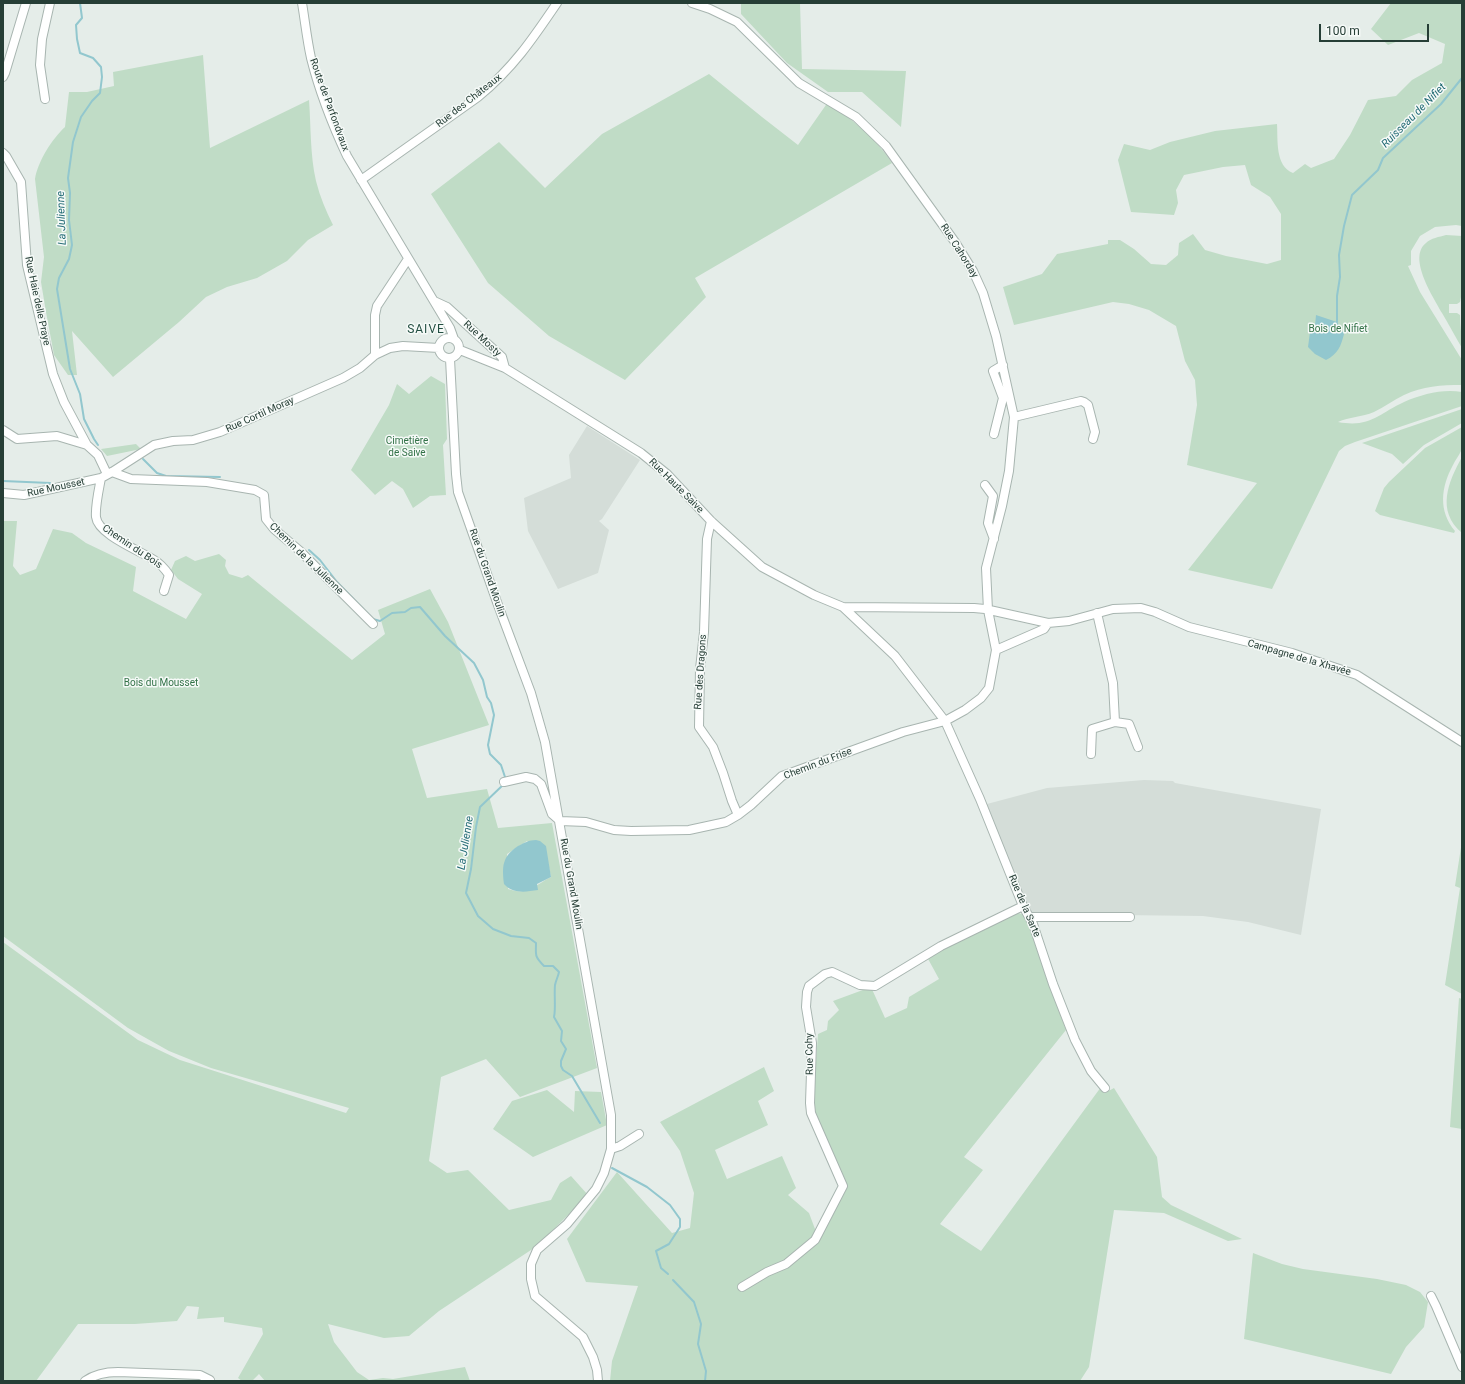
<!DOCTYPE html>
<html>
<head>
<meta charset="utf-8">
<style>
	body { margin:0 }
	#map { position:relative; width:1465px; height:1384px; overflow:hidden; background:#e5ede9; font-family:Roboto,sans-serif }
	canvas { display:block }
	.frame { position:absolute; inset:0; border:4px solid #263e36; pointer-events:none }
	.scale { position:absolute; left:1319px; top:24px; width:110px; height:18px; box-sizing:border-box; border:2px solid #263e36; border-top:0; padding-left:5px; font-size:12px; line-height:14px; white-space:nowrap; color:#263e36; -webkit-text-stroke:3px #f6faf8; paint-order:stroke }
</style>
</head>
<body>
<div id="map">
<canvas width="1465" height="1384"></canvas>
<div class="frame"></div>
<div class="scale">100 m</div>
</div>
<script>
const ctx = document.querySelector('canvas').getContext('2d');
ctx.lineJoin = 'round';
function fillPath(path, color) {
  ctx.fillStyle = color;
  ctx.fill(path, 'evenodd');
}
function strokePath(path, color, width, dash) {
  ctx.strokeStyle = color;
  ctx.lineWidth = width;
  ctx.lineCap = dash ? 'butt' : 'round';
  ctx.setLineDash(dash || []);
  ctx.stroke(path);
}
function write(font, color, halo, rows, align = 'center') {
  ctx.font = font + ' Roboto,sans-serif';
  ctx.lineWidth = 3;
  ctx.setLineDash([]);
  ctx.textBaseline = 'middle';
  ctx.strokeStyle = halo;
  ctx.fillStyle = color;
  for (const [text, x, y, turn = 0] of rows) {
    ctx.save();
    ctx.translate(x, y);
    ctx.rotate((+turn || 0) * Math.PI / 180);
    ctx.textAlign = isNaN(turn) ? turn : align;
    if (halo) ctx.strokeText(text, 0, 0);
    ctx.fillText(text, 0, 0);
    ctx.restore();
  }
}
const built = new Path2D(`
	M587,426L640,460L602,519L599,521L609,530L598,573L558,589L528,531L524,498L571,478L569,455Z
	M1144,780L1173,781L1175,783L1321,809L1301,935L1248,922L1203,916L1037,914L1029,912L987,804L1047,788Z`);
const green = new Path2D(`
	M741,3H800L802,69L906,71L901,127L862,92H828L787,63L741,14Z
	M1391,3H1462V226L1456,225L1435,227L1420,236L1411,251V265L1408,266L1420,292L1462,360V385C1441,385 1423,386 1404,395C1394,400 1384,407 1374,412C1362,417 1349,417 1338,422C1370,428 1378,414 1404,402C1423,394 1442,389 1462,392V406L1355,442L1345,446L1339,451L1272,589L1188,570L1257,483L1187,465L1197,405L1195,380L1185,361L1176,326L1149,310L1129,304L1113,302L1014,325L1003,287L1042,274L1057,254L1108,244V240H1120L1134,249L1151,264L1166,265L1178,255L1179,243L1193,234L1205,250L1226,256L1267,264L1281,260V214L1270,197L1251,185L1245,165L1223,167L1184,175L1176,190L1178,203L1174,215L1131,212L1118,160L1124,144L1150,150L1170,142L1215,131L1277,124C1278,140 1275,166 1293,173L1305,164L1311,168L1334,159L1350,135L1368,100L1396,96L1412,80L1442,63L1445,44L1419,33L1388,45L1371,29Z
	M203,55L210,148L309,100C311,126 310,155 316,181C320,197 326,211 333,225L308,240L287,261L257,278L227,287L206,297L179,322L113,377L72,331L77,375H68L54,355L46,312L41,282L44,257L35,179C38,161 52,139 65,127L69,92H87L114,86L113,72Z
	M709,74L762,117L798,145L828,102C852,120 876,138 892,163L695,278L706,297L625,380L549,336L488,283L431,194L499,142L545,188L602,134Z
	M1446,235L1462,236V297H1461L1460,302L1457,304H1449V313H1457L1460,315C1460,326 1462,337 1462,348C1455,336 1449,325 1442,313C1434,298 1407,258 1426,243C1431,238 1439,237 1446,235Z
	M431,376L445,384L447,439L443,445L446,495L430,496L413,508L403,489L392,481L375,495L351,470L389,405L397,384L409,394Z
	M1462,409V423L1424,445L1403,464L1392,454L1362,443Z
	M1462,427C1462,434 1464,445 1461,451C1459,456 1455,460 1453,465C1441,487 1438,511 1455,531L1454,533L1380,515L1375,511L1384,488L1389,482L1425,448Z
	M136,444L141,449L107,456L101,449Z
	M1462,457V533C1436,511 1448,482 1462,457Z
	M3,521H17L13,566L20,575L36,569L53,529L72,533L86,543L136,567L133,591L186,619L202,594L178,579L171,570L175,561L186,556L195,561L219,554L226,560L225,566L229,574L242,578L248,575L352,660L385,634L378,610L430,589L448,622L489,725L412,749L427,798L487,789L498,828L552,823L597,1068L520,1097L486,1059L441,1077L429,1161L447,1173L468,1170L509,1210L551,1200L560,1183L571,1176L588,1195L537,1246L439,1311L409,1336L384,1338L328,1324L334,1342L357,1372L369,1380L383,1378L393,1379L465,1367L470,1381H265L259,1374L252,1381H242L238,1378L263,1334L262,1328L224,1322V1317L197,1319L199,1307L187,1306L177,1321L135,1324H78L36,1381H3V942L138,1040L180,1060L346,1113L349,1108L211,1068L169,1051L128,1028L3,936ZM527,841L548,863L551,877C533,886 529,896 508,889L507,854Z
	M1462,841V994L1445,985L1460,888L1455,886Z
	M1018,913L1022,914L1026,919L1066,1030L964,1157L983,1170L940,1224L981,1251L1101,1087L1105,1093L1114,1088L1157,1157L1162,1197L1171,1205L1242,1239L1228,1241L1164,1213L1114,1210L1089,1367L1080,1381H610L612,1361L638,1286L586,1282L567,1239L617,1172L672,1233L690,1228L694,1193L680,1151L660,1122L764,1067L774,1091L758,1101L768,1125L715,1150L727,1179L782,1156L796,1188L788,1195L809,1213L818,1237L840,1189L814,1113L813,1104L818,1034L827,1030L828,1021L839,1010L833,1001L871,987L885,1018L907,1008L909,997L939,979L927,957Z
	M1459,998L1462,999V1129L1450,1127Z
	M547,1090L574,1112L575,1091L601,1092L607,1125L533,1157L493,1129L512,1101Z
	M1253,1253L1282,1264L1303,1269L1377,1279L1406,1285L1420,1292L1428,1302L1424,1327L1406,1347L1391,1374L1244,1339Z`);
const water = new Path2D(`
	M1316,315L1337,322L1344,334C1341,346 1338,354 1326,360L1315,354L1308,347L1310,332L1315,326Z
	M536,840L540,841L546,846L551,877L537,884L538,890C525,892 513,894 504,884C502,866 502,857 518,846C524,843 529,840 536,840Z`);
const stream = new Path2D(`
	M80,3L82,18L76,25L77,39L80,53L93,58L101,67L102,77L100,93L92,101L81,117L73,142L68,178L70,193L69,220L72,245L69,259L59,278L57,289L70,369L80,394L84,419L94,439L98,445
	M1337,322V296L1340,277L1339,255L1344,226L1352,195L1378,170L1383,158L1441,104L1462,78
	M143,459L157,473L166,476L220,477
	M3,481L50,483
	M309,550L320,560L337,582L373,619L380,621L392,613L405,612L411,608L420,607L445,636L474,663L483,680L487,697L491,703L494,715L488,745L490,754L501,765L506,780
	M504,784L480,807L476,827L471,869L466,893L478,916L493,929L511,936L529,938L536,943C536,955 534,956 544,966H553L559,972C558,977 556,980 555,985C554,994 556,1009 554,1017L562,1031L561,1041L566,1049L561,1061V1066L563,1070L572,1076L600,1123
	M612,1168L647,1187L670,1205L680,1219V1227L669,1244L656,1251L661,1268L668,1274
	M673,1280L694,1302L701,1324L698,1344L706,1371L705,1381`);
const minor = new Path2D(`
	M302,3C305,21 307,40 311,58C319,90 333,126 347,156L450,328L454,339
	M3,77L5,73L26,3
	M45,99L40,65L42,39L50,3
	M3,153L6,156L21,182L27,265L53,374L64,402L87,445
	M361,180L478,97C513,68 532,40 557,3
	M434,301L447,307L502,357L505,368
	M439 348a10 10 0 1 1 20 0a10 10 0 1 1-20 0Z
	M460,350L505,368L641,453L667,474L711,521L762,567L814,595L843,607L974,608L985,609L1048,623L1069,621L1113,609L1141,608L1155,612L1189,627L1292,653L1357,675L1462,742
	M375,355V315L377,306L408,259
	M450,359L456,474L458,492L498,605L531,693L545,742L611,1115V1149L604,1173L596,1189L567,1224L537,1250L531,1264V1279L535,1296L583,1337L593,1357L597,1370L598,1381
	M1014,417L1081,401L1084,402L1088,405L1095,432L1093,439
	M3,430L17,439L57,436L87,445L98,455L107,474
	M994,434L1003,398L993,371L1003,365
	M112,472L131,479L207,482L255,490L264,495L266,519L274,529L300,551L373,624
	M101,478C99,489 95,506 96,517C98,535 141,551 154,560C161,564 165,569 169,575L164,591
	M985,485L993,496L988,523L994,539
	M3,493L24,495L101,478L112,472L154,445L173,441L193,440L220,432L343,378L360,368L375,355L390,348L403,346L439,348
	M711,521L707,539L704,632L700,669L699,727L713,747L723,773L732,801L738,815
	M843,607L895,656L945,721L980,799L1023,906L1033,924L1053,984L1075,1040L1091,1071L1105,1088
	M1097,613L1113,683L1115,722
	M996,650L1044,629L1048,623
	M1091,754L1092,729L1115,722L1129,724L1138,747
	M504,782L526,777L535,779L541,784L552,814L560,821
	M560,821L586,822L614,830L631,831L689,830L726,822L738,815L751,805L782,776L903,732L945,721L965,710L981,698L989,688L996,650L988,610L986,568L1002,506L1009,471L1014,417L996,336L983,293L973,271L955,242L886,146L856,117L799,83L737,22L710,9L692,3
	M1030,917H1130
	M611,1149L620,1146L639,1134
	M742,1287L767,1272L786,1264L815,1240L843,1186L811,1113L810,1103L812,1043L806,1007L807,992L809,986L825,974L832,972L860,985L875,986L941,946L1023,906
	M1431,1296L1436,1306L1462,1367
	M85,1381C95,1374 105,1372 118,1372L200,1375L210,1380`);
const streetNames = [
	["Rue des Châteaux",469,101,-38],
	["Route de Parfondvaux",329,105,70],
	["Rue Cahorday",959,251,58],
	["Rue Haie delle Praye",37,301,78],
	["Rue Mosty",482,339,43],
	["Rue Cortil Moray",260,415,-24],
	["Rue Haute Saive",676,486,45],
	["Rue Mousset",56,488,-12],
	["Chemin du Bois",132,547,34],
	["Chemin de la Julienne",306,559,44],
	["Rue du Grand Moulin",487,573,71],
	["Campagne de la Xhavée",1299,658,16],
	["Rue des Dragons",701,672,-86],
	["Chemin du Frise",818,764,-21],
	["Rue du Grand Moulin",571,884,80],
	["Rue de la Sarte",1024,906,67],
	["Rue Cohy",810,1054,-91]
];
const parkNames = [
	["Bois de Nifiet",1338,329],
	["Cimetière",407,441],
	["de Saive",407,453],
	["Bois du Mousset",161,683]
];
const waterNames = [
	["Ruisseau de Nifiet",1414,116,-45],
	["La Julienne",62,218,-92],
	["La Julienne",466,843,-81]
];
const quarterNames = [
	["SAIVE",426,330]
];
fillPath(built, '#d4ddd8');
fillPath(green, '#c0dcc6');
fillPath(water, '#92c7ce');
strokePath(stream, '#92c7ce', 2);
strokePath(minor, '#a8b5b0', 10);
strokePath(minor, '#fff', 8);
write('10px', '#263e36', '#f6faf8', streetNames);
write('10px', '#337248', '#f6faf8', parkNames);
write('italic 11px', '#246c76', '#f6faf8', waterNames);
ctx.letterSpacing = '1px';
write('12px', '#234f42', '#f6faf8', quarterNames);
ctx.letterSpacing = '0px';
</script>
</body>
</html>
